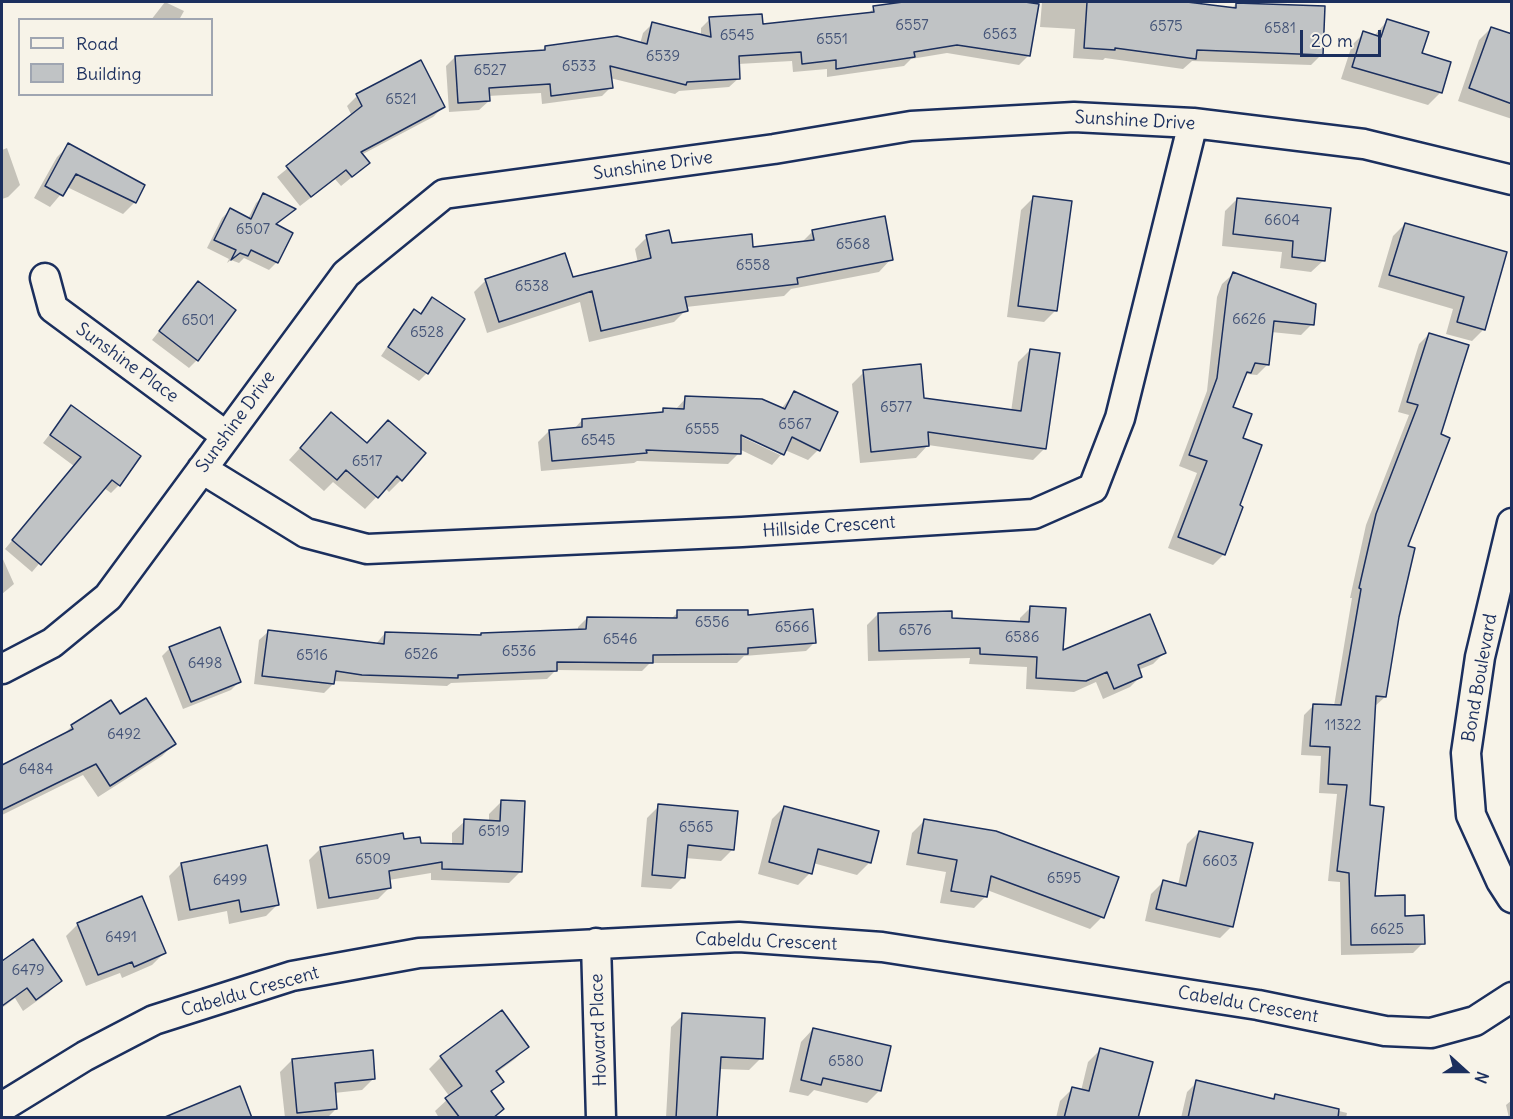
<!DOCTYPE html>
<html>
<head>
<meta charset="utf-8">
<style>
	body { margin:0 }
	#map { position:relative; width:1513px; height:1119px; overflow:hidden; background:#f7f3e8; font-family:Delius,sans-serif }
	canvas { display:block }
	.frame { position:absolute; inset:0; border:3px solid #1b2f5e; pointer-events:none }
	.legend { position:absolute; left:18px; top:18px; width:195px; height:78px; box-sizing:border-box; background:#f7f3e8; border:2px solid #9fa5b1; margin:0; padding:8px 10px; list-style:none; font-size:18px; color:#1b2f5e }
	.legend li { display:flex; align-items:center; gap:12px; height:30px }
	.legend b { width:30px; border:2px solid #9fa5b1 }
	.north { position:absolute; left:1435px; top:1041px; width:60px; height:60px; -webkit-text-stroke:4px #f7f3e8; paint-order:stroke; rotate:111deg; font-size:16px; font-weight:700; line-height:24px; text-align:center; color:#1b2f5e }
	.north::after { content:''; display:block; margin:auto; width:21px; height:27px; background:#1b2f5e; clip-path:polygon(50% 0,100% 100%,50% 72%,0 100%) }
	.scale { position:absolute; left:1300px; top:30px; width:81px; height:27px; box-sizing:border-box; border:3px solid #1b2f5e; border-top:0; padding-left:8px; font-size:18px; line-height:21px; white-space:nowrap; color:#1b2f5e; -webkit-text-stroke:4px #f7f3e8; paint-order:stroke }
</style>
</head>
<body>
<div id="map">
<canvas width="1513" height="1119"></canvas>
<div class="frame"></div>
<ul class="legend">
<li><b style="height:8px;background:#f7f3e8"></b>Road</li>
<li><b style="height:16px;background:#c0c3c5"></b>Building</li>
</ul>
<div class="north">N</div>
<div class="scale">20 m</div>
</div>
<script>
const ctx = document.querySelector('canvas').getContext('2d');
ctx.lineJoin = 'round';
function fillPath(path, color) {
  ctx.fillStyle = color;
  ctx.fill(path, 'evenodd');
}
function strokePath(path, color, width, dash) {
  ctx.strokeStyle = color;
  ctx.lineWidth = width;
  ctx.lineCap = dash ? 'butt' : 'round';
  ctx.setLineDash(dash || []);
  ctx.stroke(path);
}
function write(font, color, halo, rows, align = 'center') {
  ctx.font = font + ' Delius,sans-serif';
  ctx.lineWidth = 5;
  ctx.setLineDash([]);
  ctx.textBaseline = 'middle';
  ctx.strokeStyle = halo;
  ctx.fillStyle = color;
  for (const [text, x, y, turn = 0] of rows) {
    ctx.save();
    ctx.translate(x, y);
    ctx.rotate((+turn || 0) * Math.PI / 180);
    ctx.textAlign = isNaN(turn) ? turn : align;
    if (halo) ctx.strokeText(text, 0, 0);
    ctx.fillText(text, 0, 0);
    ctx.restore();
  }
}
const shadow = new Path2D(`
	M165,2L184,11L179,20H151Z
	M912,2H1015L1037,5L1029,55L1019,65L947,53L911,59L904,66L827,77V69L793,72L792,61L738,64L739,78L729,87L679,91L675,94L610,78L611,87L602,96L542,104L541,93L488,96L489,101L479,110L449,112L446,66L455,57L541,52L545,47L640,44L643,33L652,24L701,36V28L710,19L761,26L868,14L874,8Z
	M1042,2H1176L1231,9L1236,4L1322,54L1311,65L1192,61L1183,69L1105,58L1103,60L1073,58L1075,29L1040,27Z
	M1387,21L1420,54L1440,93L1428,105L1341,79L1352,45L1364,33L1374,36Z
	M1491,28L1512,36V119L1458,101L1479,40Z
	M357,96L444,106L433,117L361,155L368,163L357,173L341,186L335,179L300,206L277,177L352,116L347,106Z
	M69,145L135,202L123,214L67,187L50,207L34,198L57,157Z
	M7,148L20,185L8,197L2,199V150Z
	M264,195L293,209L275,225L277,262L269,270L244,258L239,263L231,260L227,263L229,259L207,248L222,218L230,210L248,219L256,203Z
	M1033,198L1056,310L1044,322L1007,317L1021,210Z
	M1237,199L1324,260L1311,272L1280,268L1282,252L1222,246L1225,211Z
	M1405,224L1505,253L1484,329L1472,341L1446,334L1453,309L1378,287L1393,236Z
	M813,231L891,259L879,272L791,289L784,296L686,307V310L674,322L589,342L580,302L487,333L474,292L486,280L572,278L638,263L635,249L647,237L671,245L752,249L801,243Z
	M1234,273L1312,324L1301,335L1271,332L1268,364L1257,375L1247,374L1243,379L1232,408L1241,439L1238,506L1224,554L1213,565L1168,548L1197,473L1179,466L1207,391L1217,297L1222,284Z
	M198,283L197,360L189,368L152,340Z
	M433,298L463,319L427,373L419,381L381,356L406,319L414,311L419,315Z
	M1429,334L1398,617L1385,697L1374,707L1368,806L1373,897L1404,917L1423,943L1413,953L1341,955L1340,882L1328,881L1337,794L1319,793L1321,756L1301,755L1304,715L1314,705L1334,706L1352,598H1350L1366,525L1409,415L1398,412L1419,344Z
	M1030,350L1045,448L1033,460L928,445L916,458L860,463L852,384L864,372L923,399L1011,412L1018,362Z
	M794,393L818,450L808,460L785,450L772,465L739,449V453L728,464L637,461L634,463L541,471L538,442L549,431L574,429L582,420L659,413L664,409L675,410L686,398L781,409ZM735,430L780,451V455L734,433Z
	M71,407L119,485L111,493L104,488L32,572L5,549L74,466L43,443Z
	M331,414L367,445L401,480L389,492L385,488L365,509L333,482L324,491L289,460Z
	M2,557L14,584L2,594Z
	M1031,607L1062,653H1164L1153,664L1138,670L1141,676L1130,687L1103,699L1096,682L1074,692L1026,689L1027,667L969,664L970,658L868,661L867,625L878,614L1020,623V618Z
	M678,612L746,617L815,642L806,651L744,656L737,663H650L642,671L556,670L547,679L451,683L447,686L333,681V684L324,693L254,684L259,640L268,632L376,644L385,633L479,637L482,634L578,631V627L587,618L671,619Z
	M170,648L239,682L231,690L183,709L162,656Z
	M119,716L174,744L162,756L98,797L83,775L2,815V767L62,736L72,726Z
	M501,802L521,871L509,883L431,880V873L389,880L390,887L378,899L317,909L309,860L321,848L403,841L419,844L452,845V833L465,821L489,822V814Z
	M659,806L733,849L721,861L685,858L683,877L671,889L641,887L647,818Z
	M784,807L877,832L869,863L857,875L813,863L810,873L798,885L758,874L772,819Z
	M924,821L1102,917L1090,929L987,890L986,896L974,908L940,903L946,872L906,865L912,833Z
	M1199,832L1232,926L1220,938L1145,921L1151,894L1163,882L1178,885L1187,844Z
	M181,864L278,904L266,916L229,924L227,911L178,921L169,876Z
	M78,924L164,953L152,965L122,978L120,973L86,986L66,936Z
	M32,941L60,981L48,993L23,1011L15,998L2,1008V963Z
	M683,1015L761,1058L749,1070L719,1069L716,1118H666L671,1027Z
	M813,1029L879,1091L867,1103L814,1090L808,1096L789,1092L801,1042Z
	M527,1047L515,1059L496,1073L502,1082L491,1093L502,1109L494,1118H439L435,1111L450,1097L429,1069L441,1057Z
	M1100,1050L1136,1118H1056L1060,1101L1072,1089L1081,1091L1088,1062Z
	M292,1060L374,1078L362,1090L334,1093L336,1109L327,1118H285L280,1072Z
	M1197,1082L1272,1100L1276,1095L1347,1113L1346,1118H1181L1187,1092Z
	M1512,1100V1118H1509L1506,1105Z`);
const building = new Path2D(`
	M903,2H1025L1039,4L1030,56L957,45L914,52L915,57L836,69V60L802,64L801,52L739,56L740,79L687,82L686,85L610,66L613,88L551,96L550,84L489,88L490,101L458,103L455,56L545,50V46L617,36L647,44L652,22L711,37L709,17L762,14L763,24L874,12L873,6Z
	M1087,2H1187L1236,8V3L1325,6L1323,55L1197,50L1196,59L1115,48V50L1084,48Z
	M1387,19L1429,32L1422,53L1451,62L1442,93L1352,67L1363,31L1381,37Z
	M1491,27L1512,34V104L1469,88Z
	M421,60L445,107L361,152L370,163L352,177L346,170L311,197L286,166L362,106L356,94Z
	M68,143L145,185L136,203L76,174L63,196L45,186Z
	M263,193L296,209L276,224L293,233L278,263L251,250L248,256L240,253L231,260L236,250L214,240L230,208L251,219Z
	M1033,196L1072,201L1057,311L1018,306Z
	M1237,198L1331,208L1325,261L1292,257L1293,241L1233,234Z
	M885,216L893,260L797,278L798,284L685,297L688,311L601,331L592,291L499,322L485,279L565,253L573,277L651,258L646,235L669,230L672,243L752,234L753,247L814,240L812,230Z
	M1405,223L1507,252L1485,330L1457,322L1464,297L1389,275Z
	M1233,272L1316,304L1314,325L1274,321L1269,365L1255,363L1251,373L1247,372L1233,407L1252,414L1243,438L1262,445L1240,505L1243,507L1225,555L1178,537L1207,461L1189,455L1217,378L1228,285Z
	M198,281L236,310L198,361L159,331Z
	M432,297L465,319L428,374L388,347L414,309L421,314Z
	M1429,333L1469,345L1441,434L1450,438L1408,546L1415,548L1399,617L1386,697L1376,696L1370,805L1384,807L1375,896L1405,895V916L1424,915L1425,944L1351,945L1349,873L1337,871L1347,785L1328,784L1330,747L1310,746L1313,704L1341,705L1361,589L1359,588L1376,514L1418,405L1407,402Z
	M1030,349L1060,353L1046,449L928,432L929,446L871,452L863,370L921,364L924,398L1021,411Z
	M794,391L838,412L820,451L792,437L784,455L741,435V454L646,450L647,453L552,461L549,430L582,427V419L663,412V408L684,409L685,396L762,399L785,409Z
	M71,405L141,456L120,486L112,480L41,565L12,540L81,457L50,435Z
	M331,412L367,443L388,420L426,453L402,481L397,476L378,498L346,470L337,480L300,448Z
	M1030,606L1066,608L1063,650L1150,614L1166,653L1138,665L1142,677L1114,689L1107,672L1086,681L1036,678L1037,657L980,654V648L879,651L878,613L952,611V618L1029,622Z
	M813,609L816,643L748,648V654L653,655V663L557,662V671L458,675V678L362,675L336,671L334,684L262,676L268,630L384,644L385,632L481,635V633L586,629L587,617L677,618V610H748V615Z
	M220,627L241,682L191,702L169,647Z
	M146,698L176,744L110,786L96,764L2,810V765L73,729L71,725L111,700L120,714Z
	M501,800L525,801L522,872L442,869V862L389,871L391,888L329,898L320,847L403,833L404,839L420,837L421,843L463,844L464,819L500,821Z
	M658,804L738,811L734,850L688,845L685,878L652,875Z
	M784,806L879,831L871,863L818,849L812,874L769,862Z
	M924,819L996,831L1119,877L1104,918L991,876L987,897L951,891L957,860L918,853Z
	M1199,831L1253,843L1233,927L1156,909L1163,880L1186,886Z
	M267,845L279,905L241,912L239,900L190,910L181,863Z
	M142,896L166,953L134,967L132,962L98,975L77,923Z
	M33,939L62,981L36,1000L27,988L2,1006V961Z
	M502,1010L529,1047L496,1071L504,1082L491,1091L504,1109L493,1118H460L445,1098L462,1086L440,1056Z
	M682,1013L765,1018L763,1059L721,1057L717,1118H676Z
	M813,1028L891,1046L881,1091L823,1078L821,1085L801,1080Z
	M1100,1048L1153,1062L1138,1118H1064L1072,1087L1089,1091Z
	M373,1050L375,1079L335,1083L337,1109L297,1113L292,1059Z
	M1196,1080L1274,1099L1275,1094L1339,1109L1338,1118H1188Z
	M240,1086L252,1118H166L165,1117Z`);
const street = new Path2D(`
	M45,278L53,308L225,435
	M202,469L306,533L367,549L742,532L1034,514L1093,488L1120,418L1193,123
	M1512,523L1480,657L1466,753L1471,815L1501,881L1512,898
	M2,669L52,643L108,597L346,274L444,194L774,149L911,126L1074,117L1193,123L1364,144L1512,180
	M596,943L601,1118
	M2,1107L85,1056L154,1020L292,976L419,953L739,937L882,947L1258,1005L1385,1031L1431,1033L1475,1021L1512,997`);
const numberNames = [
	["6557",912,26],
	["6575",1166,27],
	["6581",1280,29],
	["6563",1000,35],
	["6545",737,36],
	["6551",832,40],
	["6539",663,57],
	["6533",579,67],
	["6527",490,71],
	["6521",401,100],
	["6604",1282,221],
	["6507",253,230],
	["6568",853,245],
	["6558",753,266],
	["6538",532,287],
	["6626",1249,320],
	["6501",198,321],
	["6528",427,333],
	["6577",896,408],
	["6567",795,425],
	["6555",702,430],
	["6545",598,441],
	["6517",367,462],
	["6556",712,623],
	["6566",792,628],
	["6576",915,631],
	["6586",1022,638],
	["6546",620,640],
	["6536",519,652],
	["6526",421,655],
	["6516",312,656],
	["6498",205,664],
	["11322",1343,726],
	["6492",124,735],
	["6484",36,770],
	["6565",696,828],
	["6519",494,832],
	["6509",373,860],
	["6603",1220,862],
	["6595",1064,879],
	["6499",230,881],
	["6625",1387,930],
	["6491",121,938],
	["6479",28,971],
	["6580",846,1062]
];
const streetNames = [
	["Sunshine Drive",1135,121,3],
	["Sunshine Drive",653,166,-8],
	["Sunshine Place",127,363,36],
	["Sunshine Drive",236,422,-54],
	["Hillside Crescent",829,527,-4],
	["Bond Boulevard",1480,678,-80],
	["Cabeldu Crescent",766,942,2],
	["Cabeldu Crescent",250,992,-16],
	["Cabeldu Crescent",1248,1005,10],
	["Howard Place",599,1030,-92]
];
fillPath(shadow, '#0003');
fillPath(building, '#c0c3c5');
strokePath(building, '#1b2f5e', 1.5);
strokePath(street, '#1b2f5e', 33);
strokePath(street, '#f7f3e8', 28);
write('15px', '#445478', null, numberNames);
write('18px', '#1b2f5e', '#f7f3e8', streetNames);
</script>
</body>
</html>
